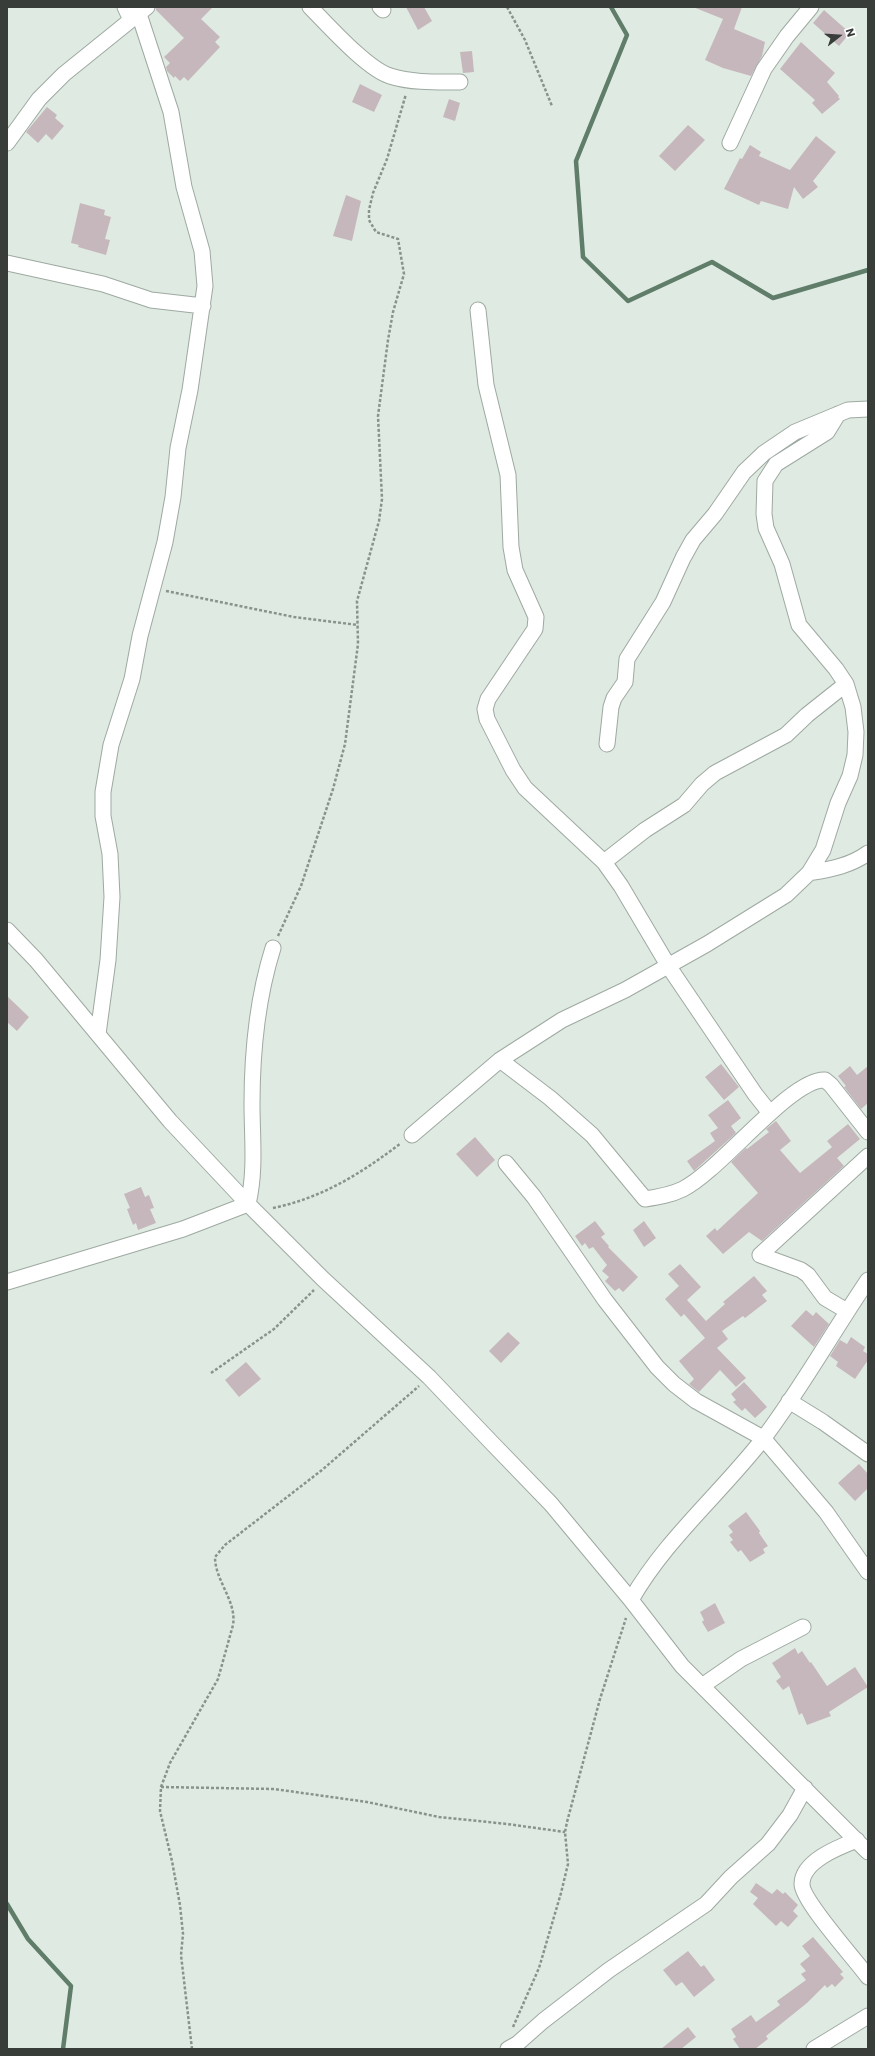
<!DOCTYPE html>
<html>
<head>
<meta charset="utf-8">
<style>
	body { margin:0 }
	#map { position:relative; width:875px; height:2056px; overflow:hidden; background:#dfebe2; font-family:Poppins,sans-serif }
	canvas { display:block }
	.frame { position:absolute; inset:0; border:8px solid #383d3a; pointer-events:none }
	.north { position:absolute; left:819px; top:16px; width:40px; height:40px; -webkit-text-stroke:3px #fff; paint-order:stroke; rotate:73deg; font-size:11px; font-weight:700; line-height:16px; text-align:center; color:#383d3a }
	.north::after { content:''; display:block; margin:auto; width:14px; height:18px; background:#383d3a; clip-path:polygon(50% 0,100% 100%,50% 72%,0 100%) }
</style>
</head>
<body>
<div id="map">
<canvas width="875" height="2056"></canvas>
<div class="frame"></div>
<div class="north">N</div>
</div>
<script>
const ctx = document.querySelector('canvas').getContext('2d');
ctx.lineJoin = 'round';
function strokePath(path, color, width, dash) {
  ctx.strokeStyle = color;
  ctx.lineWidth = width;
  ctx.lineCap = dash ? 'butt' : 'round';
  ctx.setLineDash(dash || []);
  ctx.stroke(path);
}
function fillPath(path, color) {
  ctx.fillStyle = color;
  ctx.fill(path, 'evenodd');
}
const stream = new Path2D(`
	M611,7L627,35L576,161L583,257L628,301L712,262L773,298L868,270
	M7,1904L28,1939L71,1986L63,2049`);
const building = new Path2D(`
	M156,7H213L201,19L220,37L215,42L220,47L188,81L184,77L180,81L175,76L174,78L167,71L166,67L170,63L164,57L184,38L156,10Z
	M406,7H424L432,21L418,30Z
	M693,7H742L734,29L765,42L762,56L751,76L723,68L705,60L723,19Z
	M824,10L850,33L839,46L813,23Z
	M801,42L835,73L827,82L839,96L838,97L840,99L822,114L812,103L815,100L780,69Z
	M472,51L474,72L463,73L460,52Z
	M360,84L382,95L374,112L352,102Z
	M449,99L460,103L455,121L443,117Z
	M47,107L57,115L55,118L64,126L52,140L46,134L38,143L26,132Z
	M688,125L705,140L675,171L659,156Z
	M816,136L836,152L813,181L818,187L803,199L794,187L788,209L761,201L759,205L724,189L740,158L742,159L750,145L761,152L759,156L790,170Z
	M346,195L361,201L352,241L333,236Z
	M80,203L105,210L104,215L111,217L105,239L110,240L106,255L78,247L79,245L71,243Z
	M7,996L29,1017L17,1031L7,1022Z
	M721,1064L739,1087L724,1100L705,1077Z
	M850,1066L857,1075L868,1066V1103L861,1109L844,1087L846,1086L838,1076Z
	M728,1100L741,1118L731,1126L736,1133L694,1171L687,1161L715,1141L710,1133L718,1128L708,1115Z
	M776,1121L791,1141L780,1150L800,1173L832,1147L827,1141L848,1124L860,1139L837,1158L844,1166L762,1241L749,1232L723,1254L706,1236L715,1228L717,1231L758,1193L731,1162L746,1148L747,1149L769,1132L766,1129Z
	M475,1137L495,1160L477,1177L456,1154Z
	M141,1187L145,1197L149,1195L154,1208L150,1209L156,1223L138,1230L136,1223L133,1225L127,1209L130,1208L124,1194Z
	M595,1221L605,1234L601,1237L609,1246L608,1247L638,1277L623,1292L619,1288L615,1291L605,1281L609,1277L602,1271L607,1265L593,1247L589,1249L585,1243L582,1246L575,1236Z
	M644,1221L656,1238L644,1247L633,1230Z
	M680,1264L701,1287L687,1300L706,1321L725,1304L723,1302L754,1276L767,1291L762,1295L767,1301L745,1318L743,1316L722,1331L728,1339L717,1348L746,1378L736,1387L720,1370L699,1392L689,1384L694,1379L679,1361L705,1338L684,1314L681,1317L665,1299L679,1286L668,1274Z
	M806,1310L813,1316L816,1312L829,1324L814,1347L791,1326Z
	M508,1332L520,1343L501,1363L489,1351Z
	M851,1337L865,1347L863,1351L868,1354V1360L855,1379L836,1366L838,1362L830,1356L840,1340L847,1344Z
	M246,1362L261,1379L239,1397L225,1380Z
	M744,1382L767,1407L755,1418L745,1408L742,1411L733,1402L736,1400L731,1394Z
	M859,1464L868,1474V1488L855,1501L838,1483Z
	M746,1512L760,1531L759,1533L768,1546L763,1549L765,1553L750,1562L741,1550L738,1552L730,1542L733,1540L729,1535L733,1532L728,1526Z
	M715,1603L725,1623L708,1632L702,1622L704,1620L700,1612Z
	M795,1648L798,1654L802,1651L810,1663L811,1662L827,1686L855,1667L868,1687L829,1712L831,1716L807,1725L802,1713L799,1715L789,1686L783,1690L776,1681L781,1677L772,1663Z
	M756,1883L772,1894L777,1889L783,1894L785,1892L798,1905L793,1911L798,1916L788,1927L781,1921L776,1926L753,1904L758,1898L750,1892Z
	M813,1937L843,1972L840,1974L844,1978L835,1987L832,1984L827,1988L825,1985L807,2003L766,2036L768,2039L755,2049H740L733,2039L736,2037L731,2029L751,2015L756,2022L780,2005L777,2001L806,1980L801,1974L806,1971L800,1964L810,1956L802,1946Z
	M688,1951L701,1967L704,1965L715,1980L694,1997L682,1982L676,1986L663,1970Z
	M688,2027L696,2037L681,2049H661Z`);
const path = new Path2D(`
	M507,7L525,40L552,106
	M166,591L294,617L358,625
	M278,936L301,886L333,789L345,744L358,644L357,601L379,521L382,499L378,416L388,340L393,312L404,274L398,239L376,232L369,220V210L373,193L387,159L406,94
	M273,1208C322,1198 362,1173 401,1143
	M211,1373L274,1329L314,1290
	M161,1787L274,1789L367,1802L439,1817L507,1824L565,1832
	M513,2027L539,1968L561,1893L568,1864L565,1832L567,1822L600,1699L626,1618
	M192,2049L181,1955L183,1934L180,1905L172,1861L160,1811L161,1787L170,1763L218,1679L233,1625C237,1601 215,1581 215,1557L225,1545L322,1470L419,1386`);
const minor = new Path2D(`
	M125,7L131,20
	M310,7C328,25 367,69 390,76C412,83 438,82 460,82
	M380,7L383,10
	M7,143L39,99L64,74L147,7
	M730,143L764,69L787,36L811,7
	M7,263L103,284L151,300L203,306
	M478,310L486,385L508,475L511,547L515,570L536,617L535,629L488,699L485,709L487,719L513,770L525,788L604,862L621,886L669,967L755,1094L770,1113
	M607,744L611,707L614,698L625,682L627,659L663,602L683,558L693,540L715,514L744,472L764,453L795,432L848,410L868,409
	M604,862L645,830L684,805L702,784L715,773L786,735L807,715L846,684
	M809,873C831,869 850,866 868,853
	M7,930L36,960L170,1121L248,1204L323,1279L429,1377L491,1442L551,1504L631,1600L682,1666L868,1852
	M98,1034L108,960L112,897L110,854L103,816V792L111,745L132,679L140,636L165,542L173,497L178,448L190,390L205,286L202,251L184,187L171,112L139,14
	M500,1060L550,1098L592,1135L645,1199C658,1197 671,1195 683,1189C721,1170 791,1078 825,1080L831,1085L868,1132
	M412,1135L500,1060L562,1020L625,990L707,944L786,895L809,873L823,850L838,803L850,776L855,755L856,732L853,707L846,684L836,669L799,625L782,564L766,528L764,514L765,481L776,464L827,432L838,414
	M506,1163L534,1197L605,1300L657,1367L674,1384L696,1401L763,1438L826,1512L868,1572
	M760,1255L868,1156
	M760,1255L801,1270L808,1275L825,1298L847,1311
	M7,1282L183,1229L248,1204C256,1171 252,1137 252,1104C252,1049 257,999 273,948
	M789,1401L823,1422L868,1454
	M631,1600C665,1540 720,1494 763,1439C801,1389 832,1333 868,1280
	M702,1686L741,1659L803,1627
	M857,1840C839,1847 802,1861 802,1884C802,1901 856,1960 868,1977
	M508,2049L517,2044L543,2021L609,1970L706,1904L731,1877L768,1844L790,1815L805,1788
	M814,2049L868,2016`);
strokePath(stream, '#5f7d69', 4.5);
fillPath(building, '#c6b7bc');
strokePath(minor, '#9ea9a1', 17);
strokePath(path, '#8a928c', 2.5, [3, 2]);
strokePath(minor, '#fff', 15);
</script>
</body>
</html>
